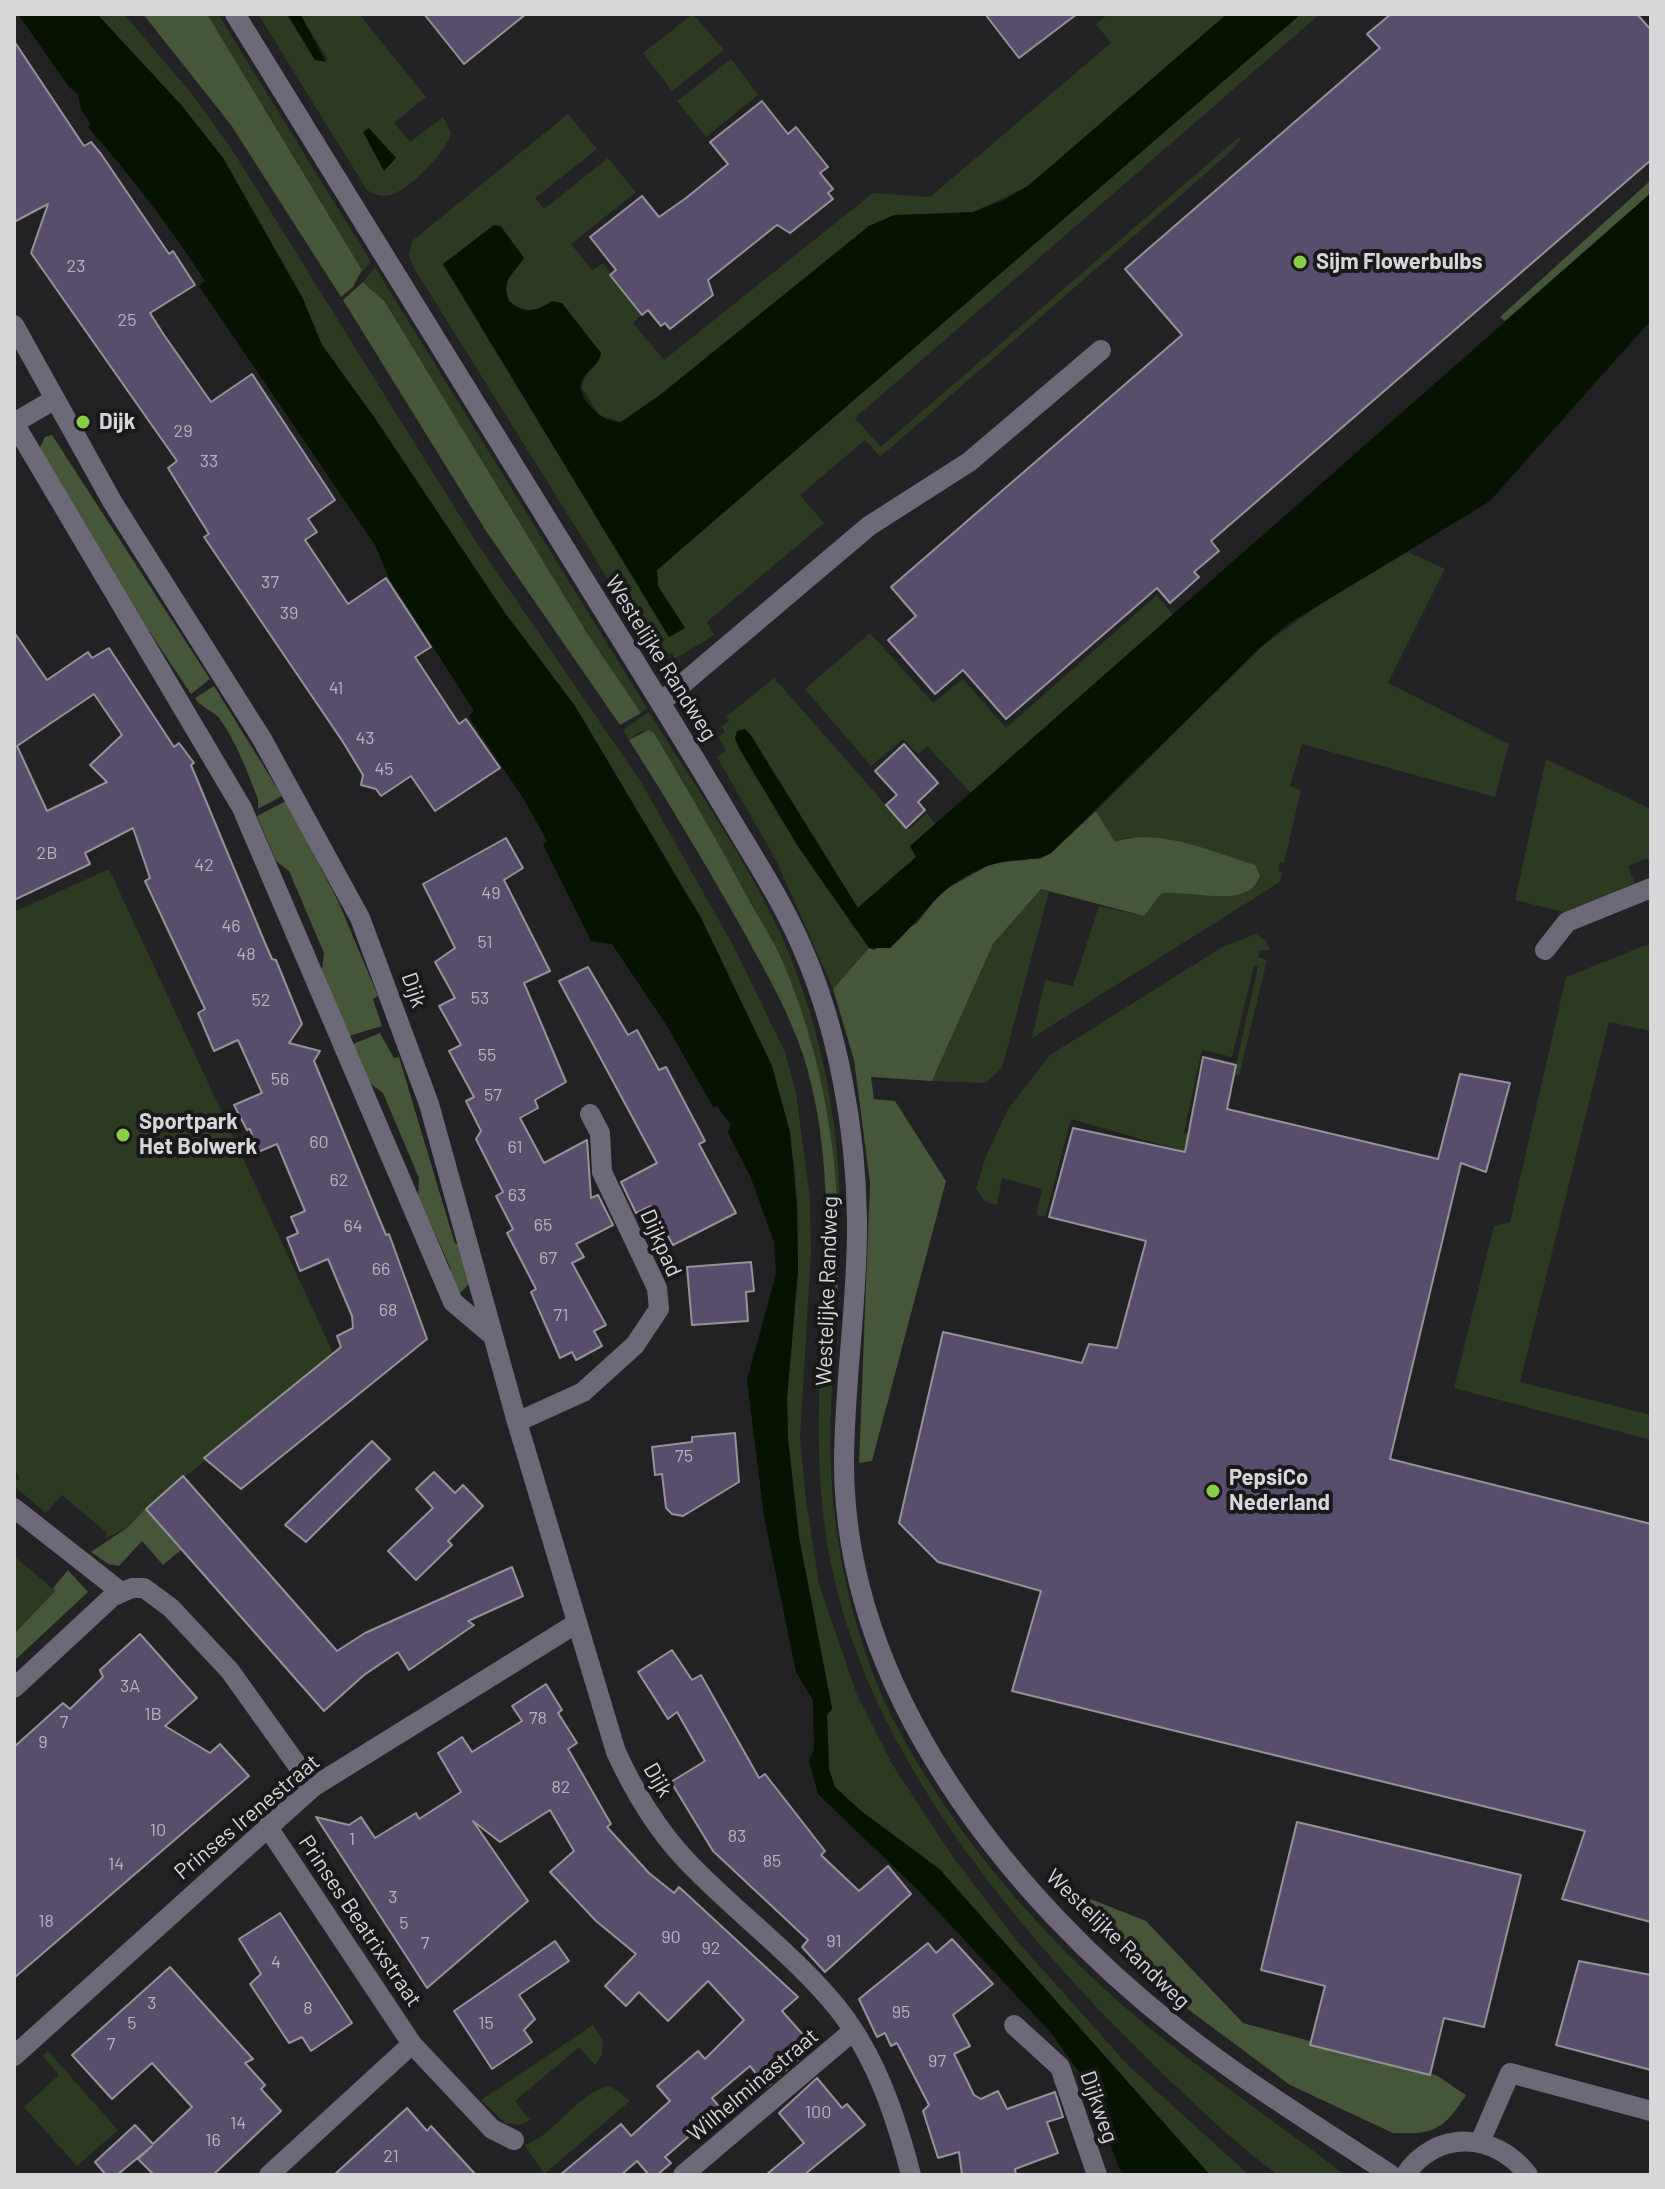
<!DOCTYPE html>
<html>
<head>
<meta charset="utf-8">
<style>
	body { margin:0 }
	#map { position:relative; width:1665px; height:2189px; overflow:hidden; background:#222124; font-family:Barlow,sans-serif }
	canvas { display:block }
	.frame { position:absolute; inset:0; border:16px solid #d7d6d8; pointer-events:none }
</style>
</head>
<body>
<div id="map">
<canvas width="1665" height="2189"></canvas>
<div class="frame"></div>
</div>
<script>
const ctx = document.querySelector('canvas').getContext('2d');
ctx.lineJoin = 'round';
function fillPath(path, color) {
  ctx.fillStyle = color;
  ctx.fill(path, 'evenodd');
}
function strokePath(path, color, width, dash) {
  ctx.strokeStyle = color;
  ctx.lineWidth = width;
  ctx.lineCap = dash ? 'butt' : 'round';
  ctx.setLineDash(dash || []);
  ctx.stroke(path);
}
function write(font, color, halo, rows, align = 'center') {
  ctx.font = font + ' Barlow,sans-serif';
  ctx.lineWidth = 8;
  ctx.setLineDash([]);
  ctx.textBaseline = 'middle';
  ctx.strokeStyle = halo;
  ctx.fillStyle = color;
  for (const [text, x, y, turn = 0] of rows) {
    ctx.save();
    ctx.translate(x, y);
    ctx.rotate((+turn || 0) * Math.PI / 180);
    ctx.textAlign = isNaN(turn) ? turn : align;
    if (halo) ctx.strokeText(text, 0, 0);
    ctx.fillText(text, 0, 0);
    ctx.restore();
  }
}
const green = new Path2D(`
	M97,14H124L192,94L231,148L473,537L641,782L734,947L785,1052L796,1093L810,1199L811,1252L800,1437L806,1500L819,1584L857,1695L892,1764L953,1857L1017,1941L1128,2065L1249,2175H1210L940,1869L861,1811L835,1787L829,1769L827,1715L832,1708L799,1537L788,1439L787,1398L798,1271L797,1206L794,1163L772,1066L701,918L575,706L505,613L374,417L322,345L302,297L223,158L182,106Z
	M207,14H218L371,262L360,275L362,270Z
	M258,14H287L315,60H328L300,14H359L426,97L394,123L410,142L443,117L451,132C449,150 409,190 391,195C382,197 374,195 367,190Z
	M693,14L724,50L672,91L643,53Z
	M1108,14H1227L1029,186L973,212L869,226L660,395L621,422L599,415L582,388C583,371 600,366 601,353L552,301C537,312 523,314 509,301C501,279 514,274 524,258L501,226L443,264L669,637L685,628L658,586L657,570L1301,14H1320L855,418L881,447L1239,137L1241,139L1228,154L880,457L865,440L800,495L824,523L707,622L714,635L675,659L672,653L657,658L414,268L409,256L412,241L568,114L597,149L535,198L544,209L608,158L636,192L571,244L592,270L603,263L641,315L633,323L664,360L873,193L930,197L1111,43L1096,24Z
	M731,59L758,95L706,137L677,101Z
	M375,267L647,708L641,713L587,633L385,302L363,282Z
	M1408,552L1445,569L1388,683L1509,744L1495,797L1302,744L1290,786L1301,790L1284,863L1280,862L1278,871L1282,872L1280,882L1032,1038L1045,980L1073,986L1099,906L1144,916L1161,894L1173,892L1131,837L1115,842L1096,811L1261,647L1329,598Z
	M1157,595L1173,615L972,794L927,746L918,754L903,739L871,766L805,689L870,633L933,703L963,679L1006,728Z
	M774,678L908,830L927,813L936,825L910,846L916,857L857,908L750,734L740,729L735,738L797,845L869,948L833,989L776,860L717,757L726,751L718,737L725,732L722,726L729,721L726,717Z
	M649,712C694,785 747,859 782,937C826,1037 843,1142 840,1250L837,1201L786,968L654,733L641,731L629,740L623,730Z
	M1546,759L1651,809V867L1647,858L1628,866L1635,884L1567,913L1515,900Z
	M109,869L335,1357L147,1507L128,1527L105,1539L107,1533L62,1495L46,1513L14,1486V1480L20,1479L14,1467V912Z
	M1041,889L1049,892L1002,1068L985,1083L932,1081L993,944Z
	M1256,934L1266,941L1270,950H1260L1258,957L1267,960L1239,1076L1234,1074L1258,967L1254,966L1232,1057L1202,1050L1184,1133L1195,1137L1190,1153L1071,1119L1045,1217L1036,1215L1042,1189L1002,1178L997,1205L985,1202L976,1189L986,1156L1008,1109L1050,1055L1224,946Z
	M1651,943V1031L1609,1022L1520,1382L1651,1415V1440L1454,1388L1494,1226L1510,1222L1566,977Z
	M824,1303L837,1305C833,1370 827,1434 833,1499C840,1574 861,1658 896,1725C959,1844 1056,1954 1161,2037C1221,2085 1284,2128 1345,2175H1278C1234,2143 1195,2104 1156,2067C1021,1935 874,1762 833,1573C813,1483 818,1394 824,1303Z
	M14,1556L55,1591L14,1634Z
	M593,2025L603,2041L602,2055L595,2065L579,2047L515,2101L530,2120L519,2125L505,2123L481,2100Z
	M48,2051L118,2130L77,2166L24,2107L59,2075L43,2056Z
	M611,2086L630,2101L544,2174L525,2145C557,2134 577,2091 611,2086Z`);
const forest = new Path2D(`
	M143,14H207L362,270L353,287L341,297L231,125Z
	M1651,180V193L1505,321L1500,317Z
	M363,282L385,302L587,633L641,713L620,725L486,531L343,300Z
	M52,435L210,679L191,694L131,604L39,449L45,437Z
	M214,686L282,796L258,809V799C247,772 237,742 219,718C212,710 201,708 195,698Z
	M649,730L654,733C687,789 720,845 750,902C763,925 778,948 787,972C830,1078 844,1192 837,1305L824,1303C829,1222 828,1132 803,1055C789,1012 766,973 745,934C708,868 669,803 629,740Z
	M286,801L338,901L378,996L373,999L382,1026L349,1036L322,970L324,953L289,871L276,861L257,816Z
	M1096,811L1115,842C1160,827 1211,852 1255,865L1260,875C1249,912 1191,888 1161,894L1144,916L1041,889L993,944L932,1081L871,1077L874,1099L895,1101L946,1181L872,1461L859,1463L870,1183L854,1060L833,989L869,948L874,950L917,923L941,892L987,866L1013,859H1040L1051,853Z
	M380,1033L394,1058L399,1057L455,1244H460L470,1283L460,1293L445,1272L451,1269L418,1196L419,1178L383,1093L368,1082L353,1044Z
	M145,1509L181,1550L163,1565L142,1541L119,1566L108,1564L91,1552L128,1527Z
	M68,1570L88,1592L14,1661V1634L55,1591L53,1588Z
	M1068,1890L1146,1921L1243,2023L1436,2075L1466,2095C1444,2129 1435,2135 1393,2133L1290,2085L1189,2010L1121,1953Z`);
const water = new Path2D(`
	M18,14H97L182,106L223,158L302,297L322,345L374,417L505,613L575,706L701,918L772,1066L790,1132L797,1206L798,1271L787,1398L788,1439L799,1537L832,1709L827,1715L829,1769L835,1787L861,1811L939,1869L1210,2175H1122L1086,2082L1052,2034L918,1890L818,1794L809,1761L814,1750L813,1700L796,1672L764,1516L747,1380L776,1274L774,1242L751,1178L728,1133L731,1125L717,1106L713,1107L667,1026L612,944L591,941L543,845L547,841L525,801L468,716L474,711L389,578L375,545L199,286L205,281C169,225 131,176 88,127L91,124L81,109L78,94L69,87Z
	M287,14H300L326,62L315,60Z
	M1227,14H1301L657,570L658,586L685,628L669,637L443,264L494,225L500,226L524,258C514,274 500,279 509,301C523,314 537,312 552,301L562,303L601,353C599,373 563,375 592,408C601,417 608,422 621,422L660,395L869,226L894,215L973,212L1004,200L1029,185Z
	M369,128L396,158L384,171L363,132Z
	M1651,193V320L1490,501L1288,624L1261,647L1051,853C1032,863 1011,858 990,865C940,882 925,916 890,948H869L797,845L739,748L735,738L737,731L745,729L750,734L858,908L916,857L910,846Z`);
const building = new Path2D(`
	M424,14H526L464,64Z
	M985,14H1077L1019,58Z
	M1391,14H1637L1651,30V160L1211,541L1219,551L1194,572L1199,577L1170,603L1157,588L1006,719L963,670L935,694L888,640L916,616L891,587L1182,335L1125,269L1380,48L1367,34Z
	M14,41L84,146L91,142L101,154L169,254L173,251L195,285L150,313L164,335L211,402L252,374L335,500L308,519L317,532L305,540L348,604L386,578L431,647L415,657L459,724L466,719L500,768L435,811L411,776L381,796L376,789L361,785L363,775L343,742L204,537L209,534L168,468L177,461L31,253L48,204L14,222Z
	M762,101L788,134L796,127L828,167L820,173L833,189L828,193L833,199L790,233L777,225L708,280L713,295L670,329L665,323L661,326L648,310L642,315L610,275L616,270L590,237L642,196L659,217L686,198L728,164L710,142Z
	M14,632L47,680L88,652L92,658L109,648L174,747L179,743L194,763L191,765L265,943L272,959L276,960L302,1024L289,1043L320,1051L314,1061L386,1235L389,1234L427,1339L241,1489L204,1458L341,1347L337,1336L353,1328L352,1316L328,1259L300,1271L287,1238L298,1233L291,1217L305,1211L277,1144L258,1152L250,1129L247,1130L234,1105L262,1093L238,1040L214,1051L198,1013L205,1009L145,881L150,878L133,828L85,853L90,864L14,900ZM94,694L122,735L90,765L107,782L47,811L17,746Z
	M904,744L938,783L918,802L925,810L906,828L886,805L897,795L875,771Z
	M506,838L523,868L504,880L550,971L524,983L566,1082L535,1100L538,1108L520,1118L544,1163L587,1140L591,1198L598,1195L613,1225L576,1244L584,1257L572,1263L606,1325L594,1331L602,1346L576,1360L572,1352L560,1358L531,1292L536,1289L507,1233L513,1229L496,1196L503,1192L476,1139L481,1131L466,1101L474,1097L449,1051L461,1045L439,1006L455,998L435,962L455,948L423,884Z
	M588,967L628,1035L637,1030L659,1070L666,1067L705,1141L699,1144L736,1213L673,1245L651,1206L636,1213L621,1182L657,1163L559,981Z
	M1203,1057L1236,1065L1227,1109L1438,1159L1460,1074L1510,1083L1486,1172L1461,1163L1390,1459L1651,1524V1922L1562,1899L1585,1831L1012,1691L1041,1591L938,1562L899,1523L943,1332L1082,1363L1089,1344L1117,1348L1146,1241L1049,1217L1073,1128L1185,1152Z
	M751,1262L754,1291L746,1292L748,1321L692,1325L687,1267Z
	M735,1433L739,1482L683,1516L672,1514L666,1508L662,1474L655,1475L652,1447L692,1442V1437Z
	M372,1441L390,1459L306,1542L285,1525Z
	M434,1472L455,1493L463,1485L483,1506L448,1541L452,1545L416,1580L388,1551L433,1508L416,1489Z
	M183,1476L337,1651L365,1633L512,1567L523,1596L468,1621L474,1625L409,1670L398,1652L364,1675L324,1711L146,1509Z
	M140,1634L197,1698L165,1726L210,1753L220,1744L249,1776L14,1978V1747L63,1703L70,1709L103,1677L100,1670Z
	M672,1650L692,1680L701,1675L759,1778L765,1774L825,1851L821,1855L859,1891L888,1866L911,1894L825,1972L802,1947L808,1940L713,1851L671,1782L705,1761L677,1712L668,1719L638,1672Z
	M546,1684L562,1710L558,1713L577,1743L568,1749L611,1824L607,1827L649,1873L674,1893L679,1887L798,1997L782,2011L813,2046L767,2087L750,2066L712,2098L721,2109L665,2157L671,2163L657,2175H649L637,2161L621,2175H560L621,2124L631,2136L670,2101L657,2086L698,2051L705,2059L744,2020L708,1981L668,2021L639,1992L626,2006L605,1986L636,1954L596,1921L550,1872L574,1851L550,1810L500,1842L473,1821L528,1901L427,1988L316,1817L349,1825L361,1817L375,1838L416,1813L419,1819L461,1792L438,1753L462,1737L472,1752L522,1721L512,1706Z
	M1297,1822L1521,1875L1484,2027L1444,2018L1430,2075L1310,2045L1325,1986L1261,1970Z
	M280,1913L352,2023L311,2051L302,2037L289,2043L250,1984L261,1974L239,1939Z
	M952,1939L993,1984L953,2015L970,2046L954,2054L974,2095L981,2099L998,2091L1007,2109L1055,2092L1063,2117L1047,2122L1058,2153L1015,2169L1016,2175H962L959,2152L938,2158L923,2111L929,2105L897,2043L891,2046L885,2033L877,2037L859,1999L928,1943L936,1953Z
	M555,1941L569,1961L519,1995L535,2019L524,2030L532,2042L492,2069L454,2011Z
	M1579,1961L1651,1975V2070L1556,2045Z
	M170,1967L253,2059L245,2063L265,2085L261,2089L281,2111L213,2175H154L138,2159L152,2146L117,2175H106L95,2162L135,2125L153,2144L192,2107L152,2063L112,2099L72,2055Z
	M817,2078L842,2108L847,2104L865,2125L804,2175H766L804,2143L779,2113Z
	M407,2108L427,2131L431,2126L476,2175H334Z`);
const minor = new Path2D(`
	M235,14C354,207 473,400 592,592C637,665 682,737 726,811C752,855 781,899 801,945C838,1028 856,1130 857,1220C858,1301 844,1383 844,1464C845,1692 1009,1896 1179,2030C1246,2083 1320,2128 1391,2175
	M14,325L113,503L262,739L360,918L429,1104L517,1422L616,1752C634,1791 655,1827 685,1859C731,1908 786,1948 830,1999C873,2048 895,2113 911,2175
	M14,423L242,808L453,1302L492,1335
	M14,423L55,399
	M661,702L869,526L969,462L1101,350
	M1545,950L1567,922L1651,888
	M517,1422L583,1392L635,1345L659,1309L657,1288L602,1172L600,1133L590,1114
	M14,1508L121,1592
	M14,1688L112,1597L132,1588H144L171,1608L230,1671L313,1787
	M267,1826L412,2044L492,2129L514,2140
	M1014,2025L1060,2067L1097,2175
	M14,2056L313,1787L577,1623
	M1480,2142L1510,2073L1651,2111
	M269,2175L412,2044
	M683,2175L853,2031
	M1405,2175C1436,2129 1496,2132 1528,2175`);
const markers = [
	[1300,262,8,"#8ace48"],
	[83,422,8,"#8ace48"],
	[123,1135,8,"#8ace48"],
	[1213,1491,8,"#8ace48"]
];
const numberNames = [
	["23",76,266],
	["25",127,320],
	["29",183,431],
	["33",209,461],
	["37",270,582],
	["39",289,613],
	["41",336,688],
	["43",365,738],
	["45",384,769],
	["2B",47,853],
	["42",204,865],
	["49",491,893],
	["46",231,926],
	["51",485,942],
	["48",246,954],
	["53",480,998],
	["52",261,1000],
	["55",487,1055],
	["56",280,1079],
	["57",493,1095],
	["60",319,1142],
	["61",515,1147],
	["62",339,1180],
	["63",517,1195],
	["65",543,1225],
	["64",353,1226],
	["67",548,1258],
	["66",381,1269],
	["68",388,1310],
	["71",561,1315],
	["75",684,1456],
	["3A",130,1686],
	["1B",153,1714],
	["78",538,1718],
	["7",64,1722],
	["9",43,1742],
	["82",561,1787],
	["10",158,1830],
	["83",737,1836],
	["1",352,1839],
	["85",772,1861],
	["14",116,1864],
	["3",393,1897],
	["18",46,1921],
	["5",404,1923],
	["90",671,1937],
	["91",834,1941],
	["7",425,1943],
	["92",711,1948],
	["4",276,1962],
	["3",152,2003],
	["8",308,2008],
	["95",901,2012],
	["5",132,2023],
	["15",486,2023],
	["7",111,2044],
	["97",937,2061],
	["100",818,2112],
	["14",238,2123],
	["16",213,2140],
	["21",391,2156]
];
const poiNames = [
	["Sijm Flowerbulbs",1316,262],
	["Dijk",99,422],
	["Sportpark",139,1122],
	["Het Bolwerk",139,1147],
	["PepsiCo",1229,1478],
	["Nederland",1229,1503]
];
const streetNames = [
	["Westelijke Randweg",661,658,58],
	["Dijk",414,990,71],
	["Dijkpad",661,1243,66],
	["Westelijke Randweg",827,1291,-88],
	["Dijk",658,1780,60],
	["Prinses Irenestraat",247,1817,-40],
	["Prinses Beatrixstraat",360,1921,56],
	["Westelijke Randweg",1118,1939,44],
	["Wilhelminastraat",753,2085,-40],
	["Dijkweg",1099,2107,71]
];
fillPath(green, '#2b3a20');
fillPath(forest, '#455639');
fillPath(water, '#061300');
fillPath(building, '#584d6c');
strokePath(building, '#949397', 2);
strokePath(minor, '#6e6978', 20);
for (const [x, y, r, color] of markers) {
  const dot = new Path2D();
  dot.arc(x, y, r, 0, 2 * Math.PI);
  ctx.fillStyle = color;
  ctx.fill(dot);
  strokePath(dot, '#19181b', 3);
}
write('18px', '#b7b4bd', null, numberNames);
write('bold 22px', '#d7d6d8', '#19181b', poiNames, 'left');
write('22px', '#d7d6d8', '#19181b', streetNames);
</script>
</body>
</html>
